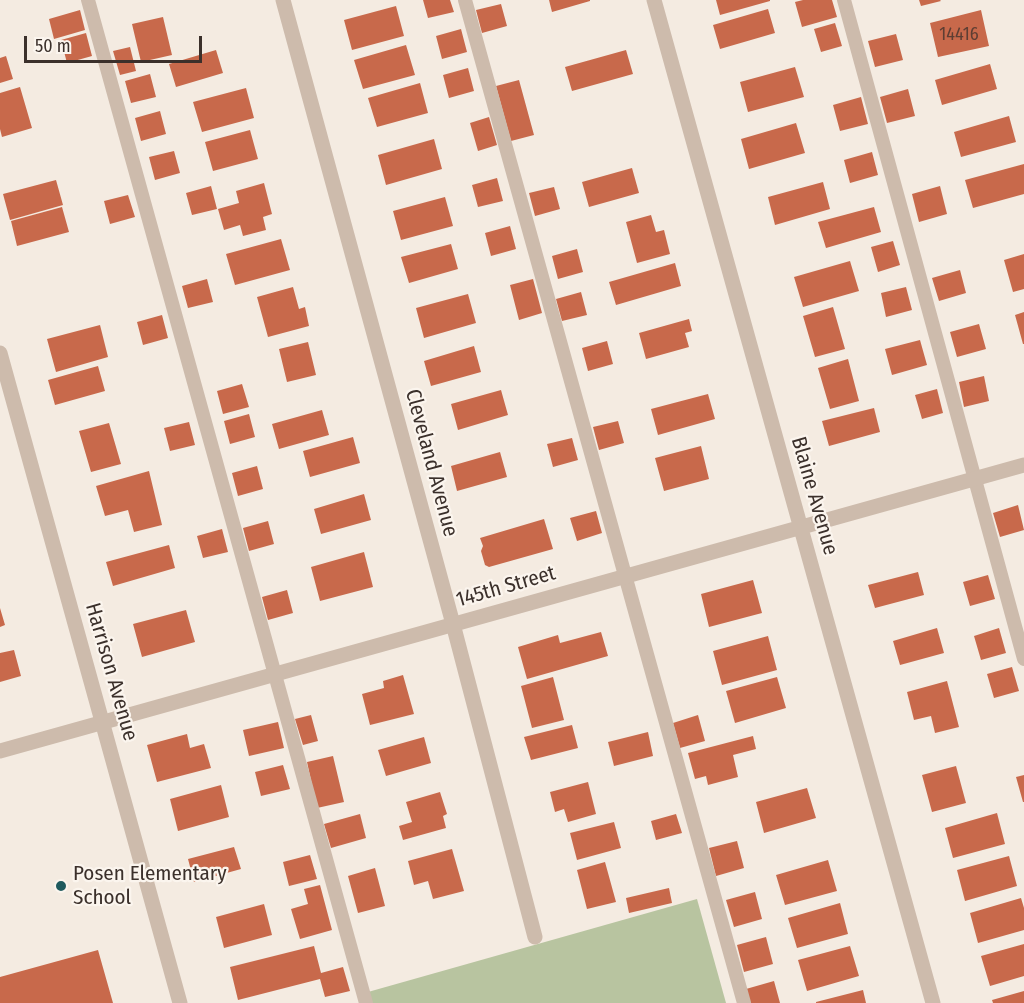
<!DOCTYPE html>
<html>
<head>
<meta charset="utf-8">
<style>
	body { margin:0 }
	#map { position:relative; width:1024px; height:1003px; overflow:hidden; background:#f4ebe1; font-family:"Fira Sans Condensed",sans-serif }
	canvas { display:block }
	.scale { position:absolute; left:24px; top:36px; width:178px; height:27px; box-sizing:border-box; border:3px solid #3b302b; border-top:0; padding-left:8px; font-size:18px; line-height:21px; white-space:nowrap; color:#3b302b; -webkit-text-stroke:4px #fbf5ee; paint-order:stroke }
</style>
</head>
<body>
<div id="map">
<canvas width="1024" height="1003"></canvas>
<div class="scale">50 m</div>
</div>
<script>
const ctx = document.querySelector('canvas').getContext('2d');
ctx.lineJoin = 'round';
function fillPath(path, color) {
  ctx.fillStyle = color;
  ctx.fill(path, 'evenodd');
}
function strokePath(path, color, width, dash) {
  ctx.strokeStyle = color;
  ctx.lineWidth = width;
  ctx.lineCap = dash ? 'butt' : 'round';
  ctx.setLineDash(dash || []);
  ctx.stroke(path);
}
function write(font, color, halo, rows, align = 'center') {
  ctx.font = font + ' "Fira Sans Condensed",sans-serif';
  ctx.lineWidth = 4.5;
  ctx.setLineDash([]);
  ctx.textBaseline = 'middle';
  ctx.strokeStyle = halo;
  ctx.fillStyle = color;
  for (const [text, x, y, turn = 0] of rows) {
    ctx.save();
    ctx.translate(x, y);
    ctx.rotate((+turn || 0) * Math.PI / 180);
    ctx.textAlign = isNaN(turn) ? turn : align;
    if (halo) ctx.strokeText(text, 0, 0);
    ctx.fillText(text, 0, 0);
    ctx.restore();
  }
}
const green = new Path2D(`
	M697,899L726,1003H371L368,992Z`);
const building = new Path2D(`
	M423,0H450L454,12L428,18Z
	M549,0H590V1L552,12Z
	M716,0H770V1L720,15Z
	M803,0H832L837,17L802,27L795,2Z
	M919,0H940L941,1L921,6Z
	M501,4L507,26L482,33L476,10Z
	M396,6L404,36L352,50L344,20Z
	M768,9L775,33L720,49L713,25Z
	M80,10L85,30L54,39L49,19Z
	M981,10L989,46L938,57L930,23Z
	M163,17L172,55L141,62L132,24Z
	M835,23L842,46L821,52L814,29Z
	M461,29L467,52L442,59L436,36Z
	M86,33L92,56L67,63L61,40Z
	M896,34L903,60L875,67L868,41Z
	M406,45L415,75L363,89L354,60Z
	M130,47L136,71L120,75L113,51Z
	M216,50L223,73L176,87L169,64Z
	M626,50L633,74L572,91L565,67Z
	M6,56L13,79L0,83V58Z
	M990,64L997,89L942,105L935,80Z
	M795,67L804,97L748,112L740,82Z
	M468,68L474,91L449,98L443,75Z
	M150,74L156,97L131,103L125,81Z
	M519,80L534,135L511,141L496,86Z
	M420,83L428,113L377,127L368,98Z
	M20,87L32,128L2,137L0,129V93Z
	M246,88L254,118L202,132L193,102Z
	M908,89L915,116L887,123L880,97Z
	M861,97L868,124L840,131L833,105Z
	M160,111L166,134L141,141L135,118Z
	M1009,116L1016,142L961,157L954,132Z
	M489,117L497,145L478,151L470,123Z
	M796,123L805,153L749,169L741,139Z
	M250,130L258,159L213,171L205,142Z
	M434,139L442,169L386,185L378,155Z
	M174,151L180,173L155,180L149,157Z
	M872,152L878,175L850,183L844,160Z
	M1024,164V194L973,208L965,180Z
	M632,168L639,193L589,207L582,182Z
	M497,178L503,201L478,207L472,185Z
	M56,180L63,205L10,220L3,194Z
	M823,182L830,209L775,225L768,197Z
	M264,183L272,214L263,217L266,230L243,236L240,225L224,230L218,209L239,203L236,191Z
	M211,186L217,209L192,215L186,193Z
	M940,186L947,214L919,222L912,194Z
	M554,187L560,209L535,216L529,193Z
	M128,195L135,217L110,224L104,201Z
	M445,197L453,226L401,240L393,211Z
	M62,207L69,232L17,246L11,221Z
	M874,207L881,232L826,248L818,222Z
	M651,215L656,232L664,230L670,254L637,263L626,222Z
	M510,226L516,249L491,256L485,233Z
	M281,239L290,270L235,285L226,254Z
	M893,241L900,265L878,272L871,247Z
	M451,244L458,269L409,283L401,257Z
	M577,249L583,272L558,279L552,256Z
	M1024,254V289L1013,292L1004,260Z
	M850,261L859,291L803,307L794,277Z
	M675,263L681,286L616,305L609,282Z
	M960,270L966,293L939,301L932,278Z
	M207,279L213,302L188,308L182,286Z
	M533,279L542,313L519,320L510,285Z
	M293,287L299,309L305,307L309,326L268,337L257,297Z
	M906,287L912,310L886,317L881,293Z
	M581,292L587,315L562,321L556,299Z
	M468,294L476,323L424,338L416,308Z
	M833,307L845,349L815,357L803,316Z
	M1024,312V344H1023L1015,315Z
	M162,315L168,338L143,345L137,322Z
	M689,319L692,331L685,333L689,347L646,359L639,333Z
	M979,324L986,349L957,357L950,332Z
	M100,325L108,357L56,372L47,339Z
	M920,340L927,365L892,375L885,349Z
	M607,341L613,364L588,371L582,348Z
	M308,342L316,375L287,382L279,349Z
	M474,346L481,372L431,386L424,361Z
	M848,359L859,401L830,409L818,368Z
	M98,366L105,391L55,405L48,380Z
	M984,376L989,401L964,407L959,382Z
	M242,384L249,407L223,414L217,391Z
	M937,389L943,413L922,419L915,395Z
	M501,390L508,415L458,430L451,404Z
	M708,394L715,419L658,435L651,409Z
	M874,408L880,432L829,446L822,421Z
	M322,410L329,435L279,449L272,424Z
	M249,414L255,437L230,444L224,421Z
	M618,421L624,443L599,450L593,427Z
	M189,422L195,445L170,451L164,428Z
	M109,423L121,464L91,472L79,431Z
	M353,437L360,463L310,477L303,451Z
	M572,438L578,460L553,467L547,444Z
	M701,446L709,479L664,491L655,458Z
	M500,452L507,477L457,491L451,466Z
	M257,466L263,489L238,496L232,473Z
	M149,471L162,525L134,532L128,510L105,516L96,486Z
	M364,494L371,520L321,534L314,509Z
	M1018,505L1024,530L1000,537L993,513Z
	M596,511L602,533L577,541L570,518Z
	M544,519L553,549L489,567L485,565L481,551L483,546L480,538Z
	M268,521L274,544L249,551L243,528Z
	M222,529L228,552L203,558L197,536Z
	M169,545L175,568L113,586L106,562Z
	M364,552L373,587L320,601L311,567Z
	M918,572L924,595L875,608L868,585Z
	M988,575L995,599L970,606L963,582Z
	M753,580L762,613L709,627L701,594Z
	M287,590L293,613L268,620L262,597Z
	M0,608L5,625L0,627Z
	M186,610L195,642L142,657L133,624Z
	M937,628L944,653L900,665L893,641Z
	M999,628L1006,653L981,660L974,636Z
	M601,632L608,656L527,679L518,647L558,635L560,643Z
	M768,636L777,670L722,685L713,651Z
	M14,650L21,676L0,682V653Z
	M1012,667L1019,691L994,698L987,674Z
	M403,675L414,714L370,725L362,694L384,688L383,681Z
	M553,677L564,720L532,728L521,686Z
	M777,677L786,708L735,723L726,691Z
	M947,681L959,727L935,733L931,716L914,720L907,692Z
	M311,715L318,741L303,745L295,719Z
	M698,715L705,741L680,748L673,723Z
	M278,722L284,748L249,756L243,730Z
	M572,725L578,748L531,760L524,737Z
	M648,732L653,756L614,766L608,742Z
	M187,734L190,748L204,744L211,768L157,782L147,745Z
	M753,736L756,749L733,755L738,777L708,785L706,776L695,779L688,753Z
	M424,737L431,763L386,776L378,750Z
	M333,756L344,802L317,808L307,762Z
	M283,765L290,789L261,796L255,772Z
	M956,766L966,803L932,812L922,775Z
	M1024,775V802H1023L1016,777Z
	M588,782L596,814L568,822L564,809L555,812L550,792Z
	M221,785L229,817L178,831L170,799Z
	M807,788L816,818L764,833L756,802Z
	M440,792L447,814L443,816L446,828L403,840L399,826L412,822L406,802Z
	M997,813L1005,844L953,858L945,828Z
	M360,814L366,838L331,848L324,824Z
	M676,814L682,833L656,840L651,821Z
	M614,822L621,848L577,860L570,833Z
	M737,841L744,868L716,876L709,848Z
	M234,847L241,869L194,882L188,859Z
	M452,849L464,891L433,899L428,881L414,885L408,861Z
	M310,855L317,879L289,886L283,862Z
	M1009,856L1017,886L965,901L957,870Z
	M828,860L837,891L785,905L776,875Z
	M605,862L616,902L587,909L577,870Z
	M375,868L385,906L358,913L348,876Z
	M320,885L332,930L300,939L291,909L308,904L304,889Z
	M669,888L672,903L629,913L626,898Z
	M755,892L762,919L734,927L726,900Z
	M1021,898L1024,908V930L978,943L970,913Z
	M840,903L848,934L797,948L788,918Z
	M264,904L272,935L224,948L216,917Z
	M766,937L773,964L744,972L737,945Z
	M1024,944V976L990,986L981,956Z
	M314,946L321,973L343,967L350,991L325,997L320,979L238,1000L230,967Z
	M850,946L859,976L807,991L798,960Z
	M98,950L113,1003H0V977Z
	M774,981L780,1003H750L746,989Z
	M863,990L866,1003H816V1002Z
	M1024,991V1003H993L992,1000Z`);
const lane = new Path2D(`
	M88,0L366,1003
	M465,0L744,1003
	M844,0L1024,659`);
const street = new Path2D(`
	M283,0L453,624L535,937
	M654,0L933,1003
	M0,353L180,1003
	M0,751L1024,465`);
const markers = [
	[61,886,6,"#1f5a5e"]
];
const numberNames = [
	["14416",959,35]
];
const streetNames = [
	["Cleveland Avenue",431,463,75],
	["Blaine Avenue",814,496,74],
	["145th Street",506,587,-16],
	["Harrison Avenue",111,672,74]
];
const poiNames = [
	["Posen Elementary",73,874],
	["School",73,898]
];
fillPath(green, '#b8c4a0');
fillPath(building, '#c8694b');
strokePath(lane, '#cdbbac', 14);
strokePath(street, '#cdbbac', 15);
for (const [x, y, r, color] of markers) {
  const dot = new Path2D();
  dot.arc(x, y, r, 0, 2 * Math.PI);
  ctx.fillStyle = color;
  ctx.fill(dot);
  strokePath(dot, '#fbf5ee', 2);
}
write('18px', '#5e3e33', null, numberNames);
write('21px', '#3b302b', '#fbf5ee', streetNames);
write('21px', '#3b302b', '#fbf5ee', poiNames, 'left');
</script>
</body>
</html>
